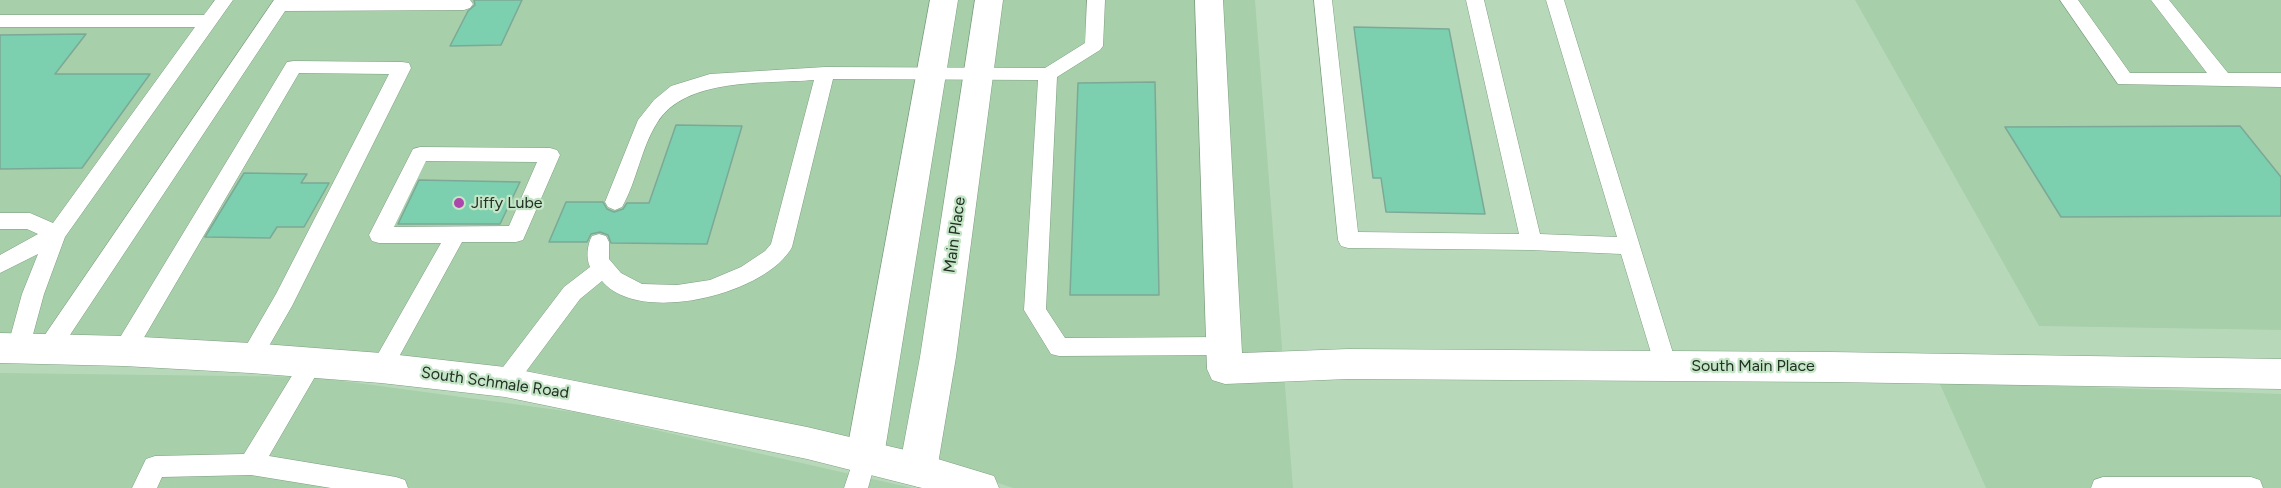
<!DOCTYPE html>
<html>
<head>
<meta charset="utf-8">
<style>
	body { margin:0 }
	canvas { display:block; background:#b7d9ba }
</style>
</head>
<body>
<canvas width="2281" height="488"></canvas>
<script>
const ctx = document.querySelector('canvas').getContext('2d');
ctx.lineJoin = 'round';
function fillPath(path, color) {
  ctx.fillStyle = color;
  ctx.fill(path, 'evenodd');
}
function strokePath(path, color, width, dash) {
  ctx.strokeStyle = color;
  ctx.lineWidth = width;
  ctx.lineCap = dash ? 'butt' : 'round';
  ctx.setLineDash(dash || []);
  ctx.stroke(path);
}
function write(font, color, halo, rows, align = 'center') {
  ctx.font = font + ' Figtree,sans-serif';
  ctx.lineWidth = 4.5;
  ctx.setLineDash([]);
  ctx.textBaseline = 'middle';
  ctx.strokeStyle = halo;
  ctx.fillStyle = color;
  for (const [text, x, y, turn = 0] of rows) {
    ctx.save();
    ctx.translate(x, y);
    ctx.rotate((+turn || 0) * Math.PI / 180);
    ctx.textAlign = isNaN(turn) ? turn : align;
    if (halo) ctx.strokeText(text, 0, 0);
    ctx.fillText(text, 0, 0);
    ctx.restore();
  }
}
const built = new Path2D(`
	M0,0H1255L1293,488H1013L892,447L537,372L0,339Z
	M1855,0H2281V330L2039,326Z
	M0,373L313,377L580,413L912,488H0Z
	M1939,382L2281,394V488H1986Z`);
const building = new Path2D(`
	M474,0H522L501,45L450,46L468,11L475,5Z
	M1354,27L1449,29L1485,214L1386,212L1381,178H1373Z
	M86,34L55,74H150L82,168L0,169V35Z
	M1155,82L1159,295H1070L1078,83Z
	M676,125L742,126L707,244L611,243L608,235L600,232L591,234L587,242H549L566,202H603L607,209L614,212L623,209L627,203H649Z
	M2240,126L2281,177V216L2061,217L2005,127Z
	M244,173L307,174L301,183H329L304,227H277L270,238L205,237Z
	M419,180L520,182L500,224H398Z`);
const lane = new Path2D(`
	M215,0H233L65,237L44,294L29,349L26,356L18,358L10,356L7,349L22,294L38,254L0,273V255L38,234L27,229H0V213H30L53,223L195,27H0V15H204Z
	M274,0H470L473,4L470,8L464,10L285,11L56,356L48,358L40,356L37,349L40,342Z
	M1087,0H1105L1103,46L1100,50L1057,77L1046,309L1065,338L1224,337L1232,339L1235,346L1232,353L1224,355L1059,356L1051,354L1024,310L1038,80L833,79L792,247C767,294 639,326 602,281L580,299L513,389L505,392L497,389L494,382L497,375L564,287L590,267C586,258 587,245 592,236L599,234L606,236L609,242V259L621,273L642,284L677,285L710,280L741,267L765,251L771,244L814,80C765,84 685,77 657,123C641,148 637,181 622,207L615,210L608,207L605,202L638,120L654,100L671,86L710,74L825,67L1045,68L1085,43Z
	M1314,0H1332L1358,232L1519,234L1466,0H1484L1540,234L1617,237L1546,0H1564L1677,366L1674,373L1666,376L1658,373L1655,366L1621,254L1531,250L1348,248L1341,246L1338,240Z
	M2060,0H2078L2130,73H2207L2151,0H2169L2228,73H2281V87L2118,84Z
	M294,61L402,62L409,63L411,68L292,306L258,365L250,367L242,365L239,358L276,294L389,74L299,73L132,358L124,360L116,358L113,351L116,344L287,62Z
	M420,147L550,148L557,150L560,155L523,240L516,242H462L389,375L381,378L373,375L370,368L441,243H379L372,241L369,235L413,149ZM426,161L537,162L509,226L394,227Z
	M312,354L320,356L323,363L269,456L396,477L405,480L408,488H331L251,475L162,477L157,488H132L146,459L155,456L244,454L304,356Z
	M865,445L873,449L877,456L868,488H844L857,449Z
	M2103,477H2251L2260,480L2263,488H2091L2094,480Z`);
const street = new Path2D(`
	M930,0H958L884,456L878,468L865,473L852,468L846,456Z
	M975,0H1003L956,357L937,470L931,482L918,487L905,482L899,470L920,357Z
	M1195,0H1223L1242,353L1348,349L1830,352L2281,359V389L1830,382L1348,379L1225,384L1212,380L1207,369Z`);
const secondary = new Path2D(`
	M0,333L124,336L250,343L381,353L505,367L807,427L918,453L994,476L999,488H922L807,459L505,397L381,383L250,373L124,366L0,363Z`);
const markers = [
	[459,203,6,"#ac47ac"]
];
const poiNames = [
	["Jiffy Lube",471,203]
];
const streetNames = [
	["Main Place",955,235,-82],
	["South Main Place",1753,366],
	["South Schmale Road",495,383,8]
];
fillPath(built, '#a7cfaa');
fillPath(building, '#7ccfaf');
strokePath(building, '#7ca997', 1.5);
strokePath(lane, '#7f9f82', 1);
strokePath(street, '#7f9f82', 1);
strokePath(secondary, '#7f9f82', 1);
fillPath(lane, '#fff');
fillPath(street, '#fff');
fillPath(secondary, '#fff');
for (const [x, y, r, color] of markers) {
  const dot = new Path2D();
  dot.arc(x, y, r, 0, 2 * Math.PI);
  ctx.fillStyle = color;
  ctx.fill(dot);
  strokePath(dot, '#c4e6c7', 2);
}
write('16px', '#233024', '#c4e6c7', poiNames, 'left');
write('16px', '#233024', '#c4e6c7', streetNames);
</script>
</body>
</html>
